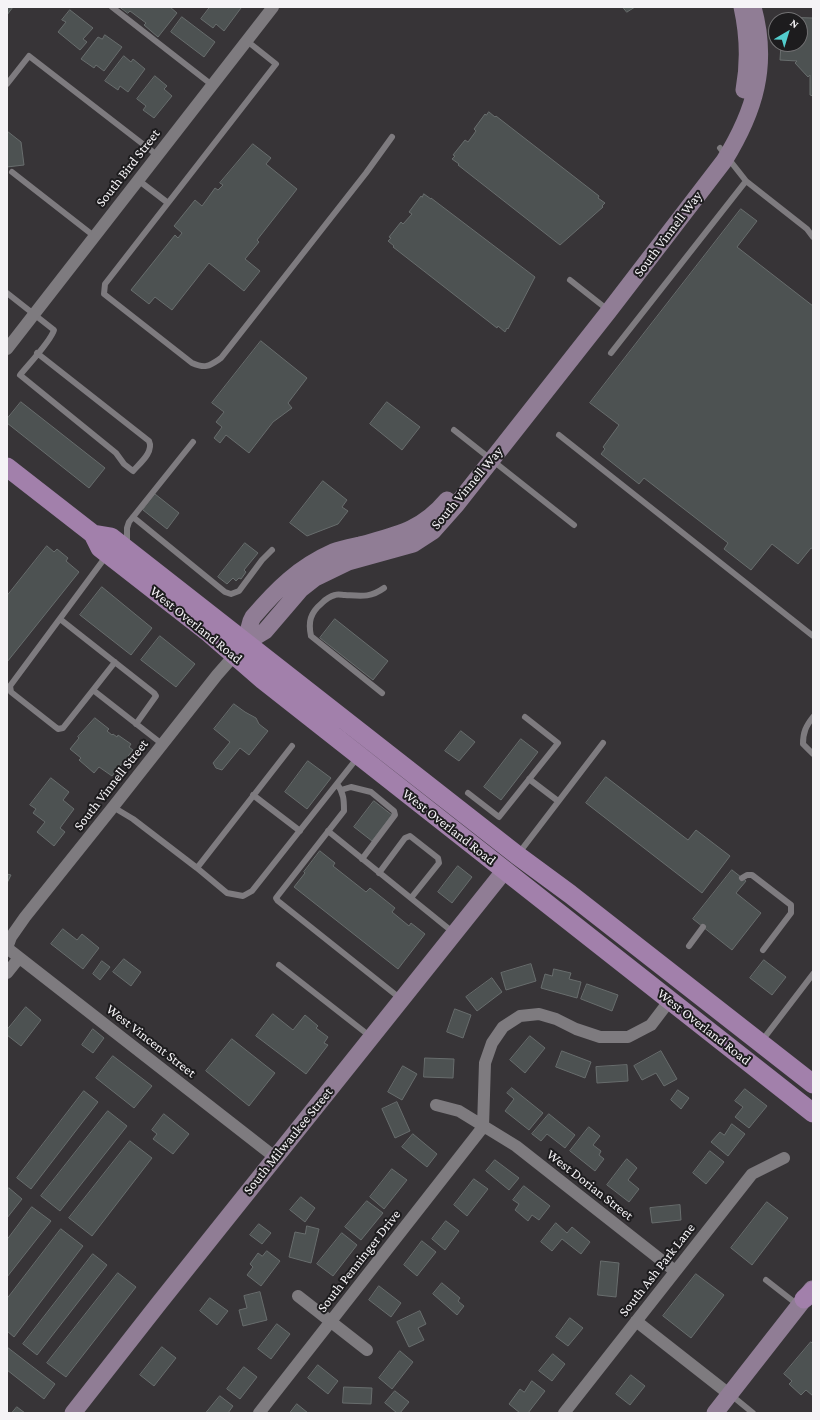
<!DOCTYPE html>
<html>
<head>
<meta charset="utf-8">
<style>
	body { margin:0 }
	#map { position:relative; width:820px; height:1420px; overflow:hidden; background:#373437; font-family:"Crimson Pro",serif }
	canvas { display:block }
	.frame { position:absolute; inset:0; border:8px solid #f5f3f6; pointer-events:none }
	.north { position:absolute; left:768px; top:12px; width:40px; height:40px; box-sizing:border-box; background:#1d1c1e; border:1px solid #737274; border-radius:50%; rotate:38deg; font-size:11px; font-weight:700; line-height:16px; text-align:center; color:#f5f3f6 }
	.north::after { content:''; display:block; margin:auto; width:14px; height:18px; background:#52cdcd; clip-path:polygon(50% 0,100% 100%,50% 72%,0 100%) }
</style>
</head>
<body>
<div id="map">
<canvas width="820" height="1420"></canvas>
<div class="frame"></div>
<div class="north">N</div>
</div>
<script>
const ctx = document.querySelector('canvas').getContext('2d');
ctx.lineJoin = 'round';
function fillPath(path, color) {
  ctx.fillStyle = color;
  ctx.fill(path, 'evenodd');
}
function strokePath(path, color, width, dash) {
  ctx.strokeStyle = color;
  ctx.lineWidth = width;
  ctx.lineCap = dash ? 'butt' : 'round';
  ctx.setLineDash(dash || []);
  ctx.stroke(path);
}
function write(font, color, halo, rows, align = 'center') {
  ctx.font = font + ' "Crimson Pro",serif';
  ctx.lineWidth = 4;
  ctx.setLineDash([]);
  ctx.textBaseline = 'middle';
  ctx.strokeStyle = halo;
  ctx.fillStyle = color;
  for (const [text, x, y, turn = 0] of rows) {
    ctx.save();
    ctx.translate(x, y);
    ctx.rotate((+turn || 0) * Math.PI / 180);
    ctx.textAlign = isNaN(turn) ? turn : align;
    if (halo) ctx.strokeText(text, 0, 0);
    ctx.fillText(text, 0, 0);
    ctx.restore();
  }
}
const building = new Path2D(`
	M7,7H13L7,15Z
	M120,7H170L177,13L158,37L144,25L146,23L130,11L128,13Z
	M210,7H241V8L224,31L216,24L213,28L201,19Z
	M623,7H635L627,12Z
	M70,10L93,28L83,39L87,42L80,50L58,32L66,22L62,20Z
	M182,17L215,42L204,57L171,32Z
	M781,17L813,18V96L810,95V75L808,77L795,63L797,61L780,60L781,44H800V20H781Z
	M105,35L122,47L104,71L96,65L94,68L81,59L98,37L102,39Z
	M124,56L131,62L133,59L145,69L128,92L120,86L118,90L105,81Z
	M155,76L167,86L164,89L172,96L154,118L143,110L146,106L137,99Z
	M489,112L495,117L496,116L599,196L598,198L605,203L602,206L603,207L560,245L458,165L459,164L452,159L455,156L453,155L465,140L468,142L476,131L474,129L485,114L486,115Z
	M7,131L21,142L24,165L7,167Z
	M253,144L271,158L266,164L297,189L257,240L259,242L245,259L260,271L244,291L209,263L172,310L155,297L149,304L131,290L175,235L178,238L182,233L174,226L195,200L202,206L215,188L218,190L223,185L220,183Z
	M424,194L431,199V198L535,277L508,329L507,328L505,332L498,326L497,328L393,247L394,246L388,241L391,238L389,237L401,222L403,224L412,214L409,212L421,196L422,197Z
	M741,209L757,221L737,247L813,306V549L811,548L798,564L772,544L751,570L724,549L728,543L644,478L639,484L601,454L605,449L603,447L619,425L590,403Z
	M261,341L307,378L288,403L292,408L273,422L249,453L226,435L220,443L214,438L222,427L216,422L224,412L212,403Z
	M21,402L105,468L89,488L7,423V419Z
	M387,402L420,427L402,450L370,424Z
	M323,481L347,500L342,507L348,511L338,524L307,536L290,523Z
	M155,494L179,513L167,529L143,510Z
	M245,543L258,553L244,570L246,572L241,579L239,578L236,581L233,578L227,584L218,577Z
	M47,546L54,552L57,549L68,558L66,561L79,572L7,662V596Z
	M102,587L152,628L131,655L80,615Z
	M335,619L388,661L373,680L320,638Z
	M160,636L195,664L176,687L141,660Z
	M234,704L245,712L256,718L259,724L268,731L249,755L240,748L222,770L216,768L213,763L230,742L214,729Z
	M95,718L109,729L107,731L112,735L113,734L117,737L118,735L131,744L129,747L133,750L112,776L99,767L94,773L79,760L81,758L70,749L79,738L78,737Z
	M461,731L475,742L459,761L445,751Z
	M521,739L538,752L501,800L484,787Z
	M308,761L331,778L307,809L285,792Z
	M606,777L688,840L696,830L730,856L702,893L586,803Z
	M51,778L69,792L63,800L74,809L60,828L65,832L54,846L37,832L45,822L33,813L36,809L30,805Z
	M374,801L392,815L372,841L354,827Z
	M320,851L335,863L333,866L366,892L370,888L395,908L392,912L409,926L411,923L425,934L398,969L294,887L305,873L304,872Z
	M458,866L472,877L452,903L438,892Z
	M732,870L746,881L736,893L761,913L732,950L693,919Z
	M7,874L11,875L7,883Z
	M63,929L77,940L82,934L99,948L83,969L51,944Z
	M124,959L141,972L131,986L113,972Z
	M764,960L786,977L772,995L750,978Z
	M102,961L110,967L100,980L93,974Z
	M531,964L536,981L506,990L501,973Z
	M554,969L571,973L569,979L581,982L577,998L541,988L545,974L552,976Z
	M492,978L502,992L477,1011L466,997Z
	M587,984L618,995L612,1011L581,999Z
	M26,1007L41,1020L21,1046L7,1035V1030Z
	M455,1009L471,1015L463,1038L447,1032Z
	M273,1014L293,1030L305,1015L318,1026L316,1028L328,1037L324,1043L328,1045L306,1074L256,1036Z
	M93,1029L104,1038L93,1053L82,1045Z
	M530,1036L545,1048L525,1073L510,1060Z
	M232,1039L275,1073L249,1106L206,1071Z
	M562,1051L591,1062L585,1078L556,1067Z
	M661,1051L677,1079L664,1086L656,1073L642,1080L634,1066Z
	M113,1056L152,1086L134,1108L96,1078Z
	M425,1058L454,1059L453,1078L424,1077Z
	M627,1065L628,1081L597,1083L596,1067Z
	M403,1066L417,1074L402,1100L388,1092Z
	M512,1088L543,1113L529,1130L505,1111L514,1099L507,1093Z
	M745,1089L767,1106L749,1128L735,1117L743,1107L735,1101Z
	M678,1090L689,1098L681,1109L671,1100Z
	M84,1091L98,1102L31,1189L17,1178Z
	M397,1102L410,1131L395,1138L382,1109Z
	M108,1111L127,1126L60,1211L41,1196Z
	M164,1114L189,1134L173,1154L153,1139L157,1134L152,1130Z
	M549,1114L575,1135L565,1148L547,1134L541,1141L532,1134Z
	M732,1124L745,1134L728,1156L711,1142L720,1132L724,1135Z
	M589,1127L600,1136L593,1145L601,1151L599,1155L604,1159L595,1171L570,1151Z
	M413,1134L437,1154L427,1167L402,1147Z
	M130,1141L152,1158L92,1236L69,1218Z
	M710,1151L724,1162L706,1184L693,1173Z
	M627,1159L637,1168L628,1180L639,1189L629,1202L607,1185Z
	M495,1160L519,1178L509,1190L486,1171Z
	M392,1169L407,1180L384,1209L370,1197Z
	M474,1179L488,1189L467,1216L454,1205Z
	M524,1186L550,1206L539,1220L532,1215L528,1221L515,1210L519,1204L513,1200Z
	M9,1188L22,1199L7,1218V1190Z
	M301,1197L315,1208L305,1222L290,1210Z
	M367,1201L383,1213L361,1240L345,1227Z
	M767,1202L788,1218L752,1265L731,1248Z
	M680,1205L681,1220L652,1223L650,1208Z
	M32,1207L51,1221L7,1277V1240Z
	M446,1221L459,1231L445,1250L432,1239Z
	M556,1223L567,1233L572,1227L590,1242L581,1254L562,1239L552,1251L541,1242Z
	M259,1224L271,1233L262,1244L250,1235Z
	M307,1226L319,1229L311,1263L289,1257L295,1232L305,1234Z
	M61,1229L83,1246L14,1337L7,1331V1299Z
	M342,1233L357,1245L333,1276L317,1264Z
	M422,1241L436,1252L417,1276L404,1265Z
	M267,1251L280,1261L261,1286L247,1275L253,1267L250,1264L258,1253L262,1256Z
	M93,1254L107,1265L37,1355L23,1344Z
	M601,1261L619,1263L616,1297L598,1295Z
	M118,1273L136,1287L66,1377L47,1363Z
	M696,1274L724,1295L691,1338L663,1316Z
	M442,1283L460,1298L458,1301L464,1306L457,1315L433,1294Z
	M379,1286L401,1303L391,1317L369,1300Z
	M260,1292L267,1320L243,1326L239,1310L247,1308L244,1296Z
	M210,1298L228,1311L217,1325L200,1311Z
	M420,1311L426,1324L418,1328L424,1340L409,1347L397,1322Z
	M570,1318L583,1328L568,1346L556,1337Z
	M277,1324L290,1334L271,1359L258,1349Z
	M811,1342L813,1344V1396L806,1390L801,1395L789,1384L792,1381L784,1374Z
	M7,1347L55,1384L44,1399L7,1370Z
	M162,1347L176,1358L154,1386L140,1375Z
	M400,1351L413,1362L392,1389L379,1378Z
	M553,1354L565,1364L552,1381L539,1371Z
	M318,1365L338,1381L328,1394L308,1378Z
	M244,1367L257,1377L240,1399L227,1389Z
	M631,1375L645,1386L630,1405L616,1394Z
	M532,1381L545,1391L528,1413H520L509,1404L520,1389L524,1392Z
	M344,1387L372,1388L371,1404L343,1403Z
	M395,1391L409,1402L400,1413H397L385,1403Z
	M220,1396L233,1406L228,1413H206Z
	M297,1404L308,1413H290Z
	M17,1407L25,1413H12Z`);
const lane = new Path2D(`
	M112,7L212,85
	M247,41L276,64L105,284L104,294L192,363C206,369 209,366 221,358L366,173L392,137
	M7,84L29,56L157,155
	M720,148L746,181L807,229L813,237
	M12,172L94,236
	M138,180L168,203
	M570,280L608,310
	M7,293L54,330C51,341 28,365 20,375L116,453L124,464L133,471C140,463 154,452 149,441L37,353
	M611,353L746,181
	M454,430L574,525
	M559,435L813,636
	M133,517L225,592L231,594L239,591L262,560L272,550
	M127,545V528L129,522L193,442
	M107,555L10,686L11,692L58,729L63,728L93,690L162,744
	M60,619L154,693L156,696L136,724
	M93,690L115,662
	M382,693L311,636C308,622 310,613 322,603C325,600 331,596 335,595C338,594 342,595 345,595C361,596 370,598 384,588
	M813,717C806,726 803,732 803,744L813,754
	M529,779L558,801
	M337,784C344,793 344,801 344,811L276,898L278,901L401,999
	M341,790L351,787L371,792L394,811L395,815L362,859
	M468,793L499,817L558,743L525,717
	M253,795L300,831
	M113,807L133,819L197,868L292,746
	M328,831L454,933
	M519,853L603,743
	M197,868L227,893L243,896L252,891L358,757
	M379,873L405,838L410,836L438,858L439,863L411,898
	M742,878L747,875H752L791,905V913L763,950
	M689,946L703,927
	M279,965L371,1037
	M761,1042L813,974
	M766,1280L798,1305
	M731,1395L753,1413`);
const street = new Path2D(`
	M7,349L273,7
	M7,948L11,937L25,917L113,807L217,675L239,650
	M7,948L276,1158
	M7,973L19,958
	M436,1105L459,1111L516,1146L675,1271
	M298,1296L367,1350
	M636,1321L729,1394
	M259,1413L483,1127L485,1063L492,1043L503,1027L520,1016L539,1014L556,1019L576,1029L600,1037H628L651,1025L670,1000
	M564,1413L752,1174L784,1158`);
const secondary = new Path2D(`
	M742,7C748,34 749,63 744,90
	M245,643L265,631L301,589L315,578L348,562L413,544L433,531L457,504L609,311L724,161C755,111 769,65 753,7
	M245,643L251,621L253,617C277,589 299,567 333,552C341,549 351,547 360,545C396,535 421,531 447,500
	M73,1413L160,1302L505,870
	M715,1413L812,1289`);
const primary = new Path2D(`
	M7,467L93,534L100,548L209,633L263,680L813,1113
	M93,534L111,537L517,855L570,894L813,1084
	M804,1299L813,1291`);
const streetNames = [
	["South Bird Street",128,168,-52],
	["South Vinnell Way",668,234,-53],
	["South Vinnell Way",467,488,-50],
	["West Overland Road",196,625,39],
	["South Vinnell Street",111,785,-52],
	["West Overland Road",449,827,38],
	["West Overland Road",704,1027,38],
	["West Vincent Street",151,1041,38],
	["South Milwaukee Street",288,1141,-51],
	["West Dorian Street",590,1185,38],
	["South Penninger Drive",359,1261,-52],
	["South Ash Park Lane",657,1270,-52]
];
fillPath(building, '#4d5252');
strokePath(building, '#686d6d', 1);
strokePath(lane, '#7e7b7f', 6);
strokePath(street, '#7e7b7f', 12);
strokePath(secondary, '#907d95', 17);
strokePath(primary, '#a280ab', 19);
write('14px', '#f5f3f6', '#1d1c1e', streetNames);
</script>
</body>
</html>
